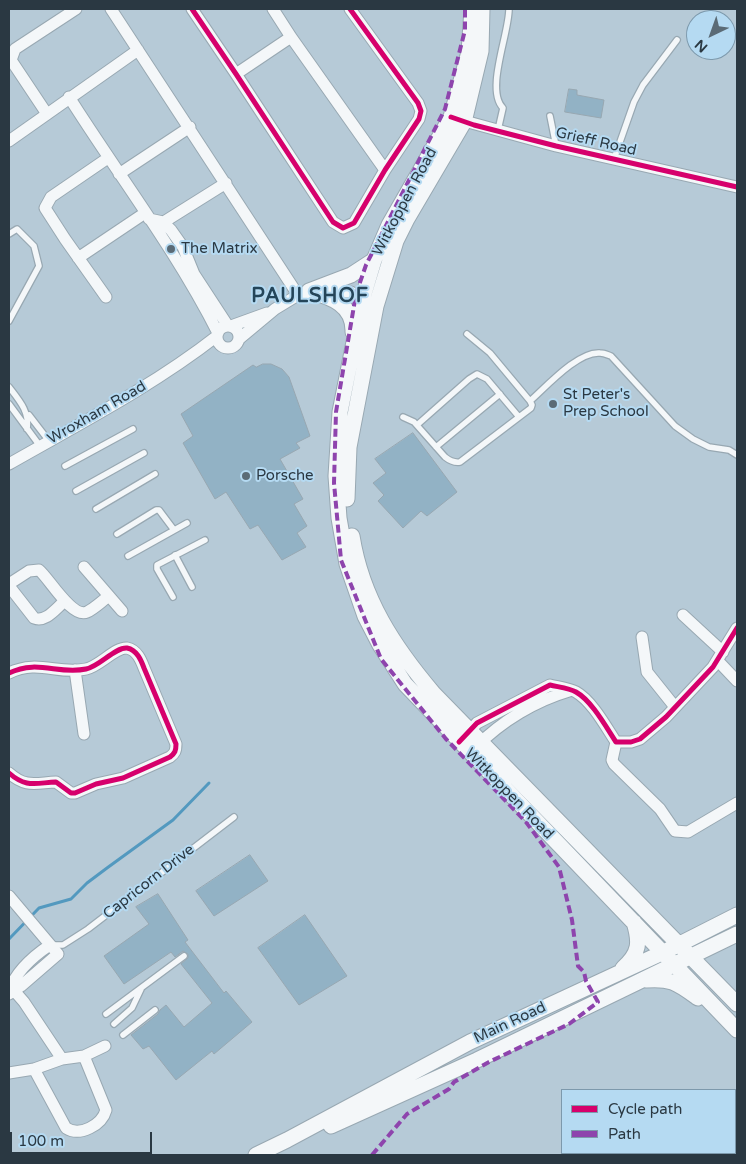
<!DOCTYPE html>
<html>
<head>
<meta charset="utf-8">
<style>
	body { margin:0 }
	#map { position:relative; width:746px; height:1164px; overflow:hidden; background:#b6cad7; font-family:"Varela Round",sans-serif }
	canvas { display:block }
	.frame { position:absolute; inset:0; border:10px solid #2a3842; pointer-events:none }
	.legend { position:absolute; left:561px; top:1089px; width:175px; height:65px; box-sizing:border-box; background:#b5daf2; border:1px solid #7d99ac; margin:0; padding:6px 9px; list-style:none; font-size:15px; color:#2a3842 }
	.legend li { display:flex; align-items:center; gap:10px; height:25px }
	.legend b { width:25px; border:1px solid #7d99ac }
	.north { position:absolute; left:686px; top:10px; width:50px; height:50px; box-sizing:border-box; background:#b5daf2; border:1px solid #7d99ac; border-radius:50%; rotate:222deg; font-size:14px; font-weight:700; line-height:20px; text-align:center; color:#2a3842 }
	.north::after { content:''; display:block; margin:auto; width:18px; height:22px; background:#5b6b76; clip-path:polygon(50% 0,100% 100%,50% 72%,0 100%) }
	.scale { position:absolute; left:10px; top:1132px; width:142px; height:22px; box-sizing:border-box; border:2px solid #2a3842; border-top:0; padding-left:6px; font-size:15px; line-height:18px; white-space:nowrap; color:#2a3842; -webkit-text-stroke:4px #b5daf2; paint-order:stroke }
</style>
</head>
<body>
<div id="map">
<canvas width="746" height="1164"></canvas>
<div class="frame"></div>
<ul class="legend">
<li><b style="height:6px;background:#d6006c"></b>Cycle path</li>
<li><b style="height:6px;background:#8e44ad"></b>Path</li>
</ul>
<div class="north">N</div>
<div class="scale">100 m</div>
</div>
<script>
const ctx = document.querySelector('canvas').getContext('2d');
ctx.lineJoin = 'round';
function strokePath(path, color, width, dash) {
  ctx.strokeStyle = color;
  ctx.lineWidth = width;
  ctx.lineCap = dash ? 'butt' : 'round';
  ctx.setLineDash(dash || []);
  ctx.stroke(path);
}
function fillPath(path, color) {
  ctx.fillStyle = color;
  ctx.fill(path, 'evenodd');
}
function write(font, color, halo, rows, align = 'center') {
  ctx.font = font + ' "Varela Round",sans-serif';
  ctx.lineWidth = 4;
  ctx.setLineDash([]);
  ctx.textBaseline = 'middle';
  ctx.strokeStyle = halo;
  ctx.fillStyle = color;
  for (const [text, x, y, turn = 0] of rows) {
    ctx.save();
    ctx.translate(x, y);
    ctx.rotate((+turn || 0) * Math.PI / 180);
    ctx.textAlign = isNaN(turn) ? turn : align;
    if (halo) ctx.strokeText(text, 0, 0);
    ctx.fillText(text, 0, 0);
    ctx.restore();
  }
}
const stream = new Path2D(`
	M9,939L39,908L71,899L87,883L107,868L173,820L209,783`);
const building = new Path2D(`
	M569,89L577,90V95L604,100L601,118L565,112Z
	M263,364H271L282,369L289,377L310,436L296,443L300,448L280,459L303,499L294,504L307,526L297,533L306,547L282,560L258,525L250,529L226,492L215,499L183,443L193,436L181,414L253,365L256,367Z
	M413,433L457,492L427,516L421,511L403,528L378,501L384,495L373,483L386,473L375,459Z
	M250,855L268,881L214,916L196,891Z
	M158,894L188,940L185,942L224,993L226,991L252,1022L214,1054L212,1051L176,1080L149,1046L143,1049L131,1035L158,1014L160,1010L166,1005L184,1027L212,1003L181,964L188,958V954L183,951L175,957L171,952L124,984L104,956L149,924L136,907Z
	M305,915L347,976L299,1005L258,948Z`);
const lane = new Path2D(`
	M550,116L556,146
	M498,130L503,108C485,90 509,34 509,9
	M614,159L634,102L643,85L677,40
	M9,234L17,229L34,246L39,266L9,321
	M9,387C19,400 30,412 27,429
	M530,401C546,387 578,351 600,353C604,353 608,355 611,356L675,426L693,439L709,447L729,450L737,455
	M9,404L40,446
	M29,415L49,441
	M403,417L414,422L445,457C450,461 454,463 460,462L531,408L532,405L530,401L490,353L467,334
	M417,425L469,379L477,374L487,379L519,417
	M436,447L500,394
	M65,466L133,429
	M76,491L144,453
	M96,509L155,474
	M117,534L156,510H159L174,530
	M175,555L192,587
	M128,556L187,523
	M173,597L157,569V565L205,540
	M51,945H63L88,929L234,817
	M106,1014L184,956
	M114,1024L132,1008L141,989
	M123,1035L155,1010`);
const street = new Path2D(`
	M111,9L298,295
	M192,9L236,74L333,222L343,228L354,223L385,170L419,119L421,111L418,103L350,9
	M273,9L291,37L385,170
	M236,74L291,37
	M69,97C119,176 176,250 218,333
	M47,114L11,60L15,49L76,9
	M457,119L556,146L737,187
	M9,141L138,50
	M119,174L190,127
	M149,219L163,222L171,230L183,247L194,274L228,326
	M159,225L226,183
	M78,258L145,213
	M106,297L65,239L45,208L51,197L108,158
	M231,326L267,313
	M217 337a11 11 0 1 1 22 0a11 11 0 1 1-22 0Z
	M239,339L275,309L298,295L309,291L351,292L368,301
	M9,464C79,424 153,386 217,336
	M84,567L122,611
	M9,584L29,571L39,570C49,578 72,619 87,612C94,609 102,601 109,596
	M9,586L34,618C46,623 56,608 65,601
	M683,615L723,652
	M642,637L647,672L675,707
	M718,661L737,681
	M75,670L84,734
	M9,673C38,659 58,675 86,669C100,666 115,647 127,648C137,650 141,660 144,668L176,744C176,751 175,753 170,757L123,778L96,784L75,793H71L56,782C35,783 26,788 9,773
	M466,735L477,723L550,685C558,687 569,688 576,692C592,701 606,727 616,742H631L640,739L666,717L713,667L737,628
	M616,742L612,760L614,764L660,809L675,831L688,832L737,803
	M477,746C502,721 535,701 569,691
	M9,896L58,954L21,986L9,994
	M11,987L24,1002L62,1059
	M9,991C16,971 32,957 50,945
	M34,1069L62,1059L84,1056
	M9,1073L34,1069L66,1128C80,1137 102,1125 106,1110L84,1056L105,1046
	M663,1153L666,1155
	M631,1155L639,1153`);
const secondary = new Path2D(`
	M472,9L469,52L451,117L389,225L374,260L363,297L340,412L336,476L339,518L347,564L365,616L380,645L405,684L737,1030
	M309,291C331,297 354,305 353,332
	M309,291L351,275L374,260
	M347,499L349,447L376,306L396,241L407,219L464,122L481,51L482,9
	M352,536C362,599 394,647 434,694L737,1004
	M623,968C640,953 640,942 634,922
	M646,980C671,978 677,983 698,998
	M331,1126L477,1060L737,934
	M256,1155L287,1140L470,1042L664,952L737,915`);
const quiet = new Path2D(`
	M372,1155L407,1114L449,1089L454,1082L489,1062L569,1024L598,1002L586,981L584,972L578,966L572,920L559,867L526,822L446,739L381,659L341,560L334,483L336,412L356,294L366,265L445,109L465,30V9`);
const cycleway = new Path2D(`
	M192,9L236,74L333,222L343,228L354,223L385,170L419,119L421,111L418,103L350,9
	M451,117L474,125L556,146L737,187
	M9,673C38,659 58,675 86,669C100,666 115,647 127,648C137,650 141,660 144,668L176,744C176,751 175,753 170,757L123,778L96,784L75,793H71L56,782C35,783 26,788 9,773
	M459,742L477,723L550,685C558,687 569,688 576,692C592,701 606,727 616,742H631L640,739L666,717L713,667L737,628`);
const markers = [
	[171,249,5,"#5b6b76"],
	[553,404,5,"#5b6b76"],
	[246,476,5,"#5b6b76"]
];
const streetNames = [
	["Grieff Road",596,142,13],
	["Witkoppen Road",405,202,-62],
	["Wroxham Road",97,413,-30],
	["Witkoppen Road",509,794,46],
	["Capricorn Drive",149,882,-38],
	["Main Road",510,1023,-25]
];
const poiNames = [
	["The Matrix",181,249],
	["St Peter's",563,395],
	["Prep School",563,412],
	["Porsche",256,476]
];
const districtNames = [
	["PAULSHOF",310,297]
];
strokePath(stream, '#5399bf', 3);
fillPath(building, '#92b2c5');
strokePath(building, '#97a7b1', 1);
strokePath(lane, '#98a8b2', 8);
strokePath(street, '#98a8b2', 13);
strokePath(secondary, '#98a8b2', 17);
strokePath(lane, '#f4f7f9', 5.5);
strokePath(street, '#f4f7f9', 11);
strokePath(secondary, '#f4f7f9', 15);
strokePath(quiet, '#8e44ad', 4, [8, 4]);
strokePath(cycleway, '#d6006c', 5);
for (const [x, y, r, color] of markers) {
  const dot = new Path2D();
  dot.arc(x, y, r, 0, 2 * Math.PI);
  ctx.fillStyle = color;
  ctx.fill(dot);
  strokePath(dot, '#b5daf2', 2);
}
write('15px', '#2a3842', '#b5daf2', streetNames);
write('15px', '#2a3842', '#b5daf2', poiNames, 'left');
ctx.letterSpacing = '1px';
write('bold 20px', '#244559', '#b5daf2', districtNames);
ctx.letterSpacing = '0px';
</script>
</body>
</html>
